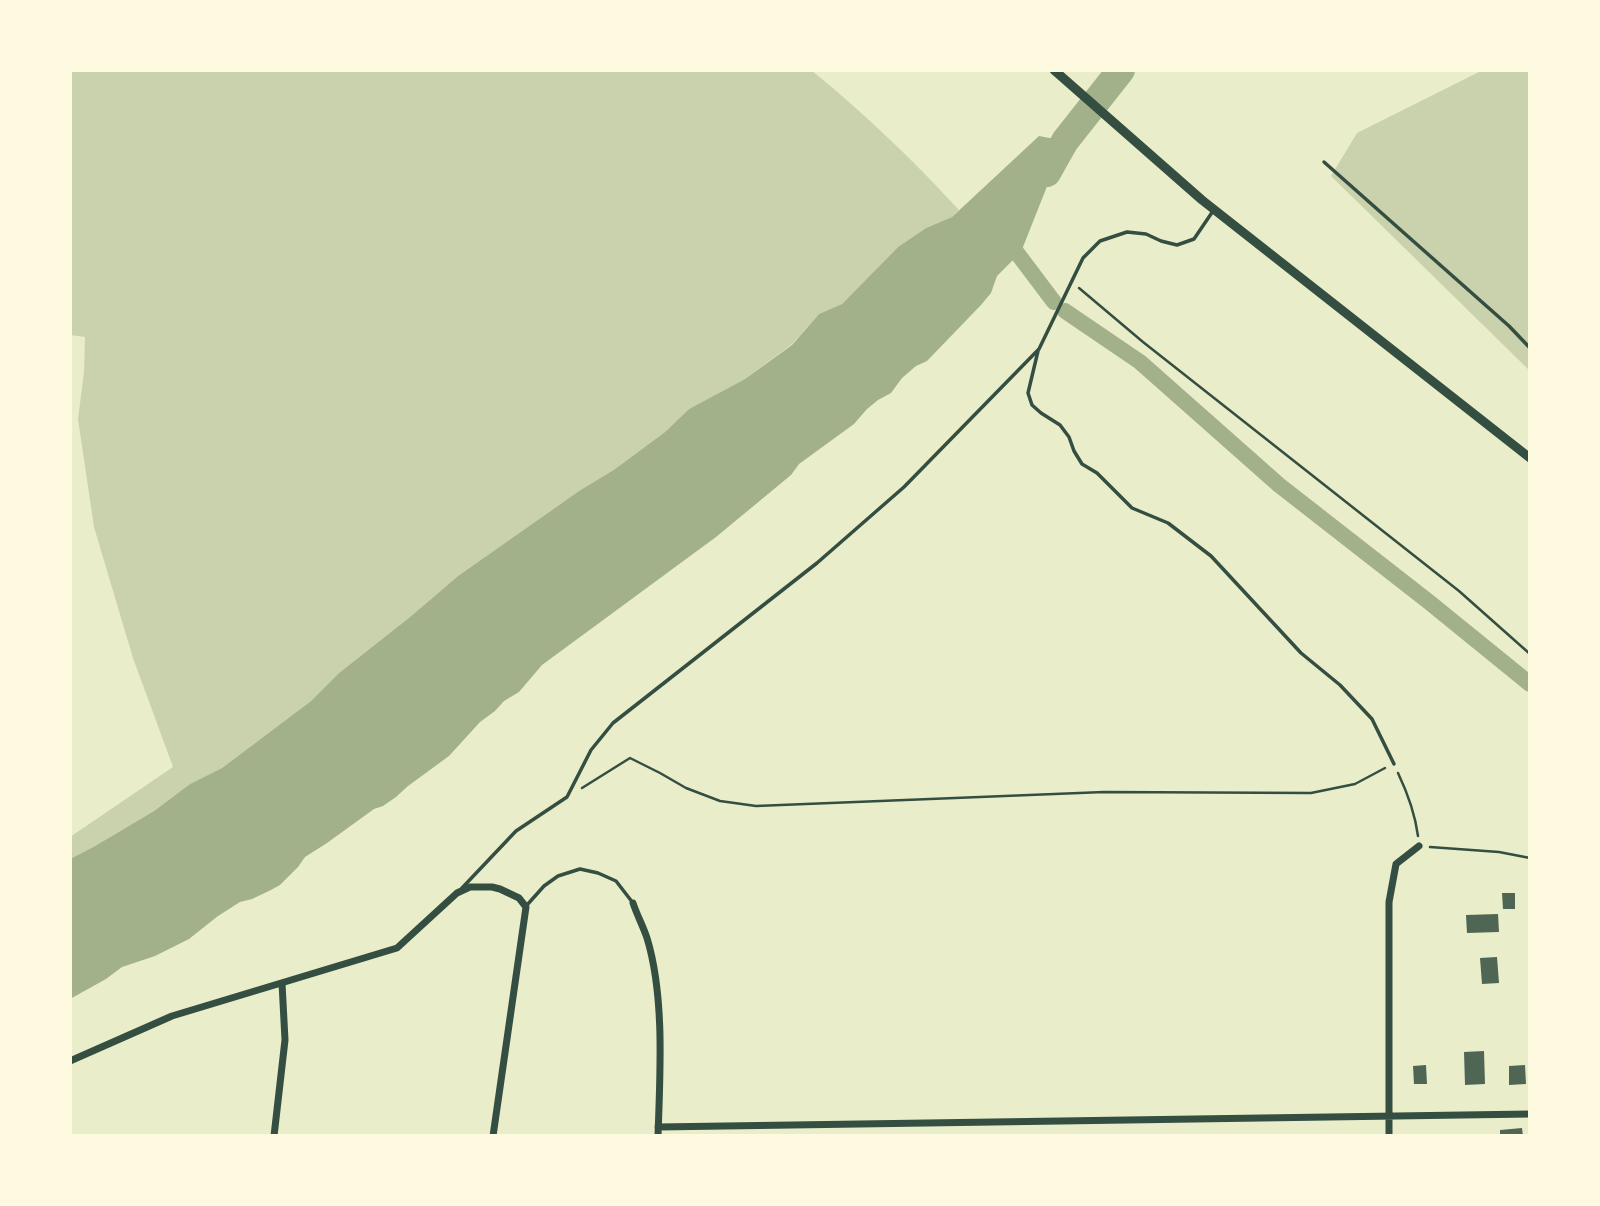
<!DOCTYPE html>
<html>
<head>
<meta charset="utf-8">
<style>
	body { margin:0 }
	#map { position:relative; width:1600px; height:1206px; overflow:hidden; background:#e9edc9; font-family:"IBM Plex Sans",sans-serif }
	canvas { display:block }
	.frame { position:absolute; inset:0; border:72px solid #fefae0; pointer-events:none }
</style>
</head>
<body>
<div id="map">
<canvas width="1600" height="1206"></canvas>
<div class="frame"></div>
</div>
<script>
const ctx = document.querySelector('canvas').getContext('2d');
ctx.lineJoin = 'round';
function fillPath(path, color) {
  ctx.fillStyle = color;
  ctx.fill(path, 'evenodd');
}
function strokePath(path, color, width, dash) {
  ctx.strokeStyle = color;
  ctx.lineWidth = width;
  ctx.lineCap = dash ? 'butt' : 'round';
  ctx.setLineDash(dash || []);
  ctx.stroke(path);
}
const green = new Path2D(`
	M70,70H811C864,113 913,160 959,210L952,217L926,228L898,247L842,304L819,314L792,344L745,379L689,409L665,432L615,469L579,491L458,576L410,617L339,673L311,701L222,768L190,784L154,811L95,846L70,859V837L173,767L133,658L94,527L78,419L84,372L85,337L70,335Z
	M1483,70H1530V371L1331,176L1357,133Z`);
const water = new Path2D(`
	M1039,136L1065,141L1021,252L997,276L991,293L981,305L927,361L916,366L902,378L891,393L878,400L867,409L854,424L799,464L791,475L716,537L542,665L519,692L504,701L495,711L480,722L449,756L408,786L396,797L383,806L374,809L327,843L305,857L298,867L280,885L271,890L252,899L240,902L218,916L189,939L155,956L122,967L106,979L70,999V859L95,846L154,811L190,784L222,768L311,701L339,673L410,617L458,576L579,491L615,469L665,432L689,409L745,379L792,345L819,314L842,304L898,247L926,228L952,217Z`);
const canal = new Path2D(`
	M1005,237L1054,302
	M1065,311L1140,362L1279,485L1429,602L1530,684`);
const river = new Path2D(`
	M1047,173L1065,141L1121,70`);
const building = new Path2D(`
	M1502,893H1515V909H1503Z
	M1498,914L1499,932L1467,933L1466,915Z
	M1497,957L1499,983L1482,984L1480,958Z
	M1484,1051L1485,1084L1465,1085L1464,1052Z
	M1426,1065L1427,1084H1414L1413,1066Z
	M1525,1065L1526,1084L1509,1085V1066Z
	M1522,1128L1523,1136H1500V1130Z`);
const path = new Path2D(`
	M1079,288L1143,342L1459,591L1530,654
	M1398,773C1408,794 1415,813 1418,836
	M582,788L630,758L660,773L686,788L720,801L756,806L1104,792L1311,793L1355,784L1385,768
	M1430,847L1499,852L1530,858`);
const service = new Path2D(`
	M1324,162L1509,326L1530,348
	M1038,351L1028,393L1032,405L1041,413L1060,425L1069,437L1074,451L1082,464L1097,473L1132,508L1168,523L1211,556L1301,653L1340,685L1372,719L1394,764
	M462,888L516,831L567,797L591,750L613,723L817,563L904,487L1039,349L1083,258L1100,241L1127,232L1146,234L1161,241L1177,245L1194,239L1213,211
	M527,905L544,886L558,876L580,869L598,873L616,881L633,903`);
const minor = new Path2D(`
	M633,903C637,915 643,926 647,938C665,997 660,1074 658,1136
	M70,1061L172,1016L397,948L457,893L470,887H492L500,889L519,898L526,907L493,1136
	M658,1127L1530,1114
	M274,1136L285,1040L282,983
	M1389,1136V902L1396,864L1419,846`);
const tertiary = new Path2D(`
	M1054,70L1202,200L1530,458`);
fillPath(green, '#cad2ad');
fillPath(water, '#a3b18a');
strokePath(canal, '#a3b18a', 16);
strokePath(river, '#a3b18a', 28);
fillPath(building, '#4f6655');
strokePath(path, '#344e41', 2.5);
strokePath(service, '#344e41', 3.5);
strokePath(minor, '#344e41', 7);
strokePath(tertiary, '#344e41', 9);
</script>
</body>
</html>
